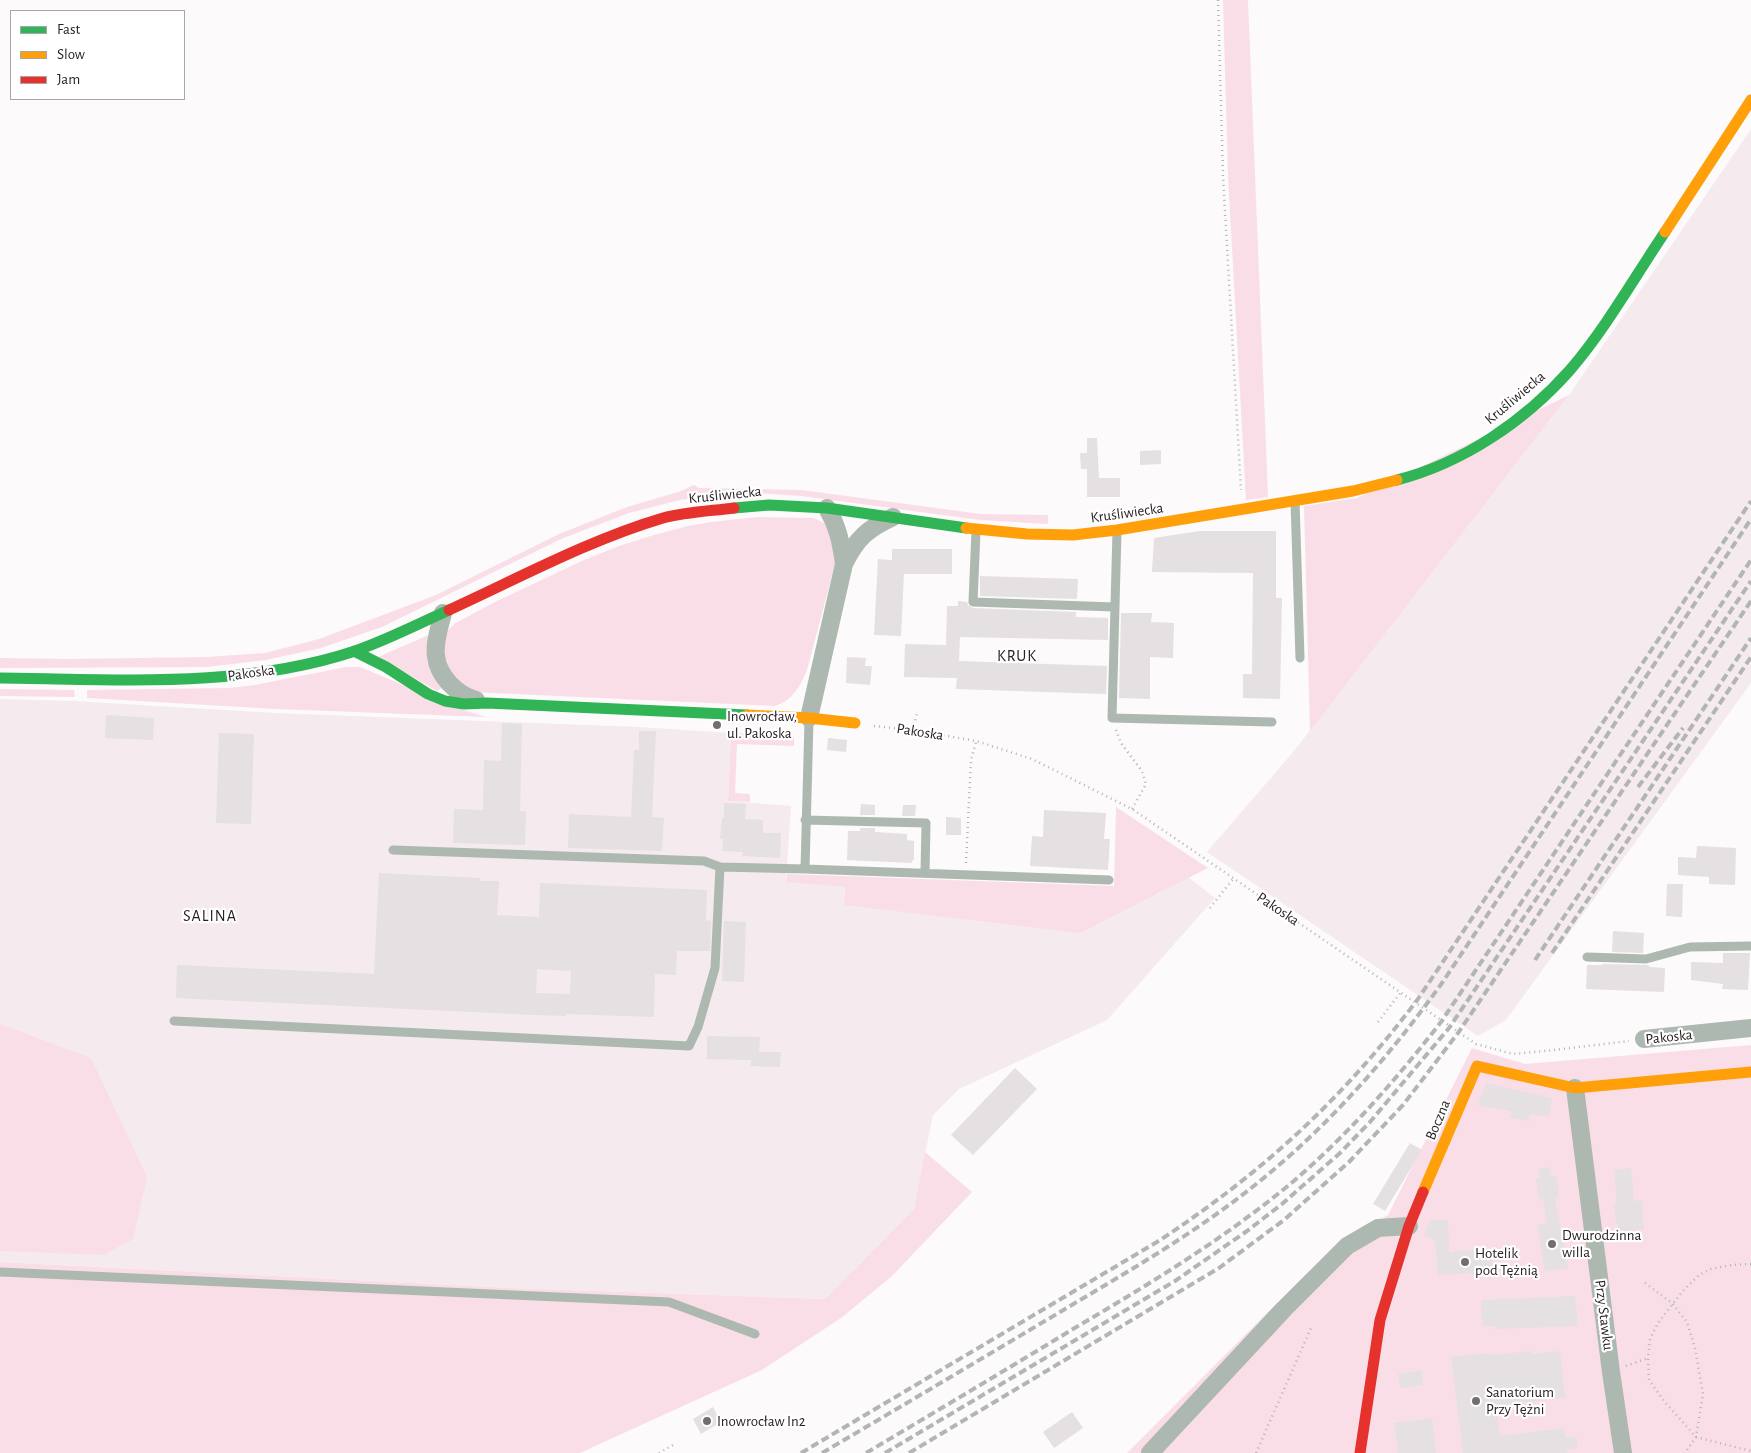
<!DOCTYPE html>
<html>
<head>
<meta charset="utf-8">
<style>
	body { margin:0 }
	#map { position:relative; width:1751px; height:1453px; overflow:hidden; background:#fcfafb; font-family:"Alegreya Sans",sans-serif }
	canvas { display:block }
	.legend { position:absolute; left:10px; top:10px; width:175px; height:90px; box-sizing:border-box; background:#fff; border:1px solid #a9a6a7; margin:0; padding:6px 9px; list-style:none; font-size:15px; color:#292123 }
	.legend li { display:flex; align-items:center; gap:10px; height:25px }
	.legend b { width:25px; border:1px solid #a9a6a7 }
</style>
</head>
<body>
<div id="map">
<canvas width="1751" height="1453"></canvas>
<ul class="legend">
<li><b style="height:6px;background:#30b455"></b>Fast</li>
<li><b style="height:6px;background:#ff9f0a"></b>Slow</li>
<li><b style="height:6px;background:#e5322d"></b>Jam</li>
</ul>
</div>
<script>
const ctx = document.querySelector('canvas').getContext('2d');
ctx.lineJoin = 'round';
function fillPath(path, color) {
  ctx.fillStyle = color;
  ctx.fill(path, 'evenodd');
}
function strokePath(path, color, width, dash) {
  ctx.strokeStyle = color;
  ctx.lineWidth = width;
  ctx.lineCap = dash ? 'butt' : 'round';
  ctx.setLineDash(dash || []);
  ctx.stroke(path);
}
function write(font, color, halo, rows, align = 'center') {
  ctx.font = font + ' "Alegreya Sans",sans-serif';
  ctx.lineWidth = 4.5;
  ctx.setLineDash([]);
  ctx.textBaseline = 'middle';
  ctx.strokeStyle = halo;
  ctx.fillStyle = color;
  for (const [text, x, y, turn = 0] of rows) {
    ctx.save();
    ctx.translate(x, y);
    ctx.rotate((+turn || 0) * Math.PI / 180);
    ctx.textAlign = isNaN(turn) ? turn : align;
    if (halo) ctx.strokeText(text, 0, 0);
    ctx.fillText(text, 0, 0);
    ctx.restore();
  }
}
const built = new Path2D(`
	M1751,129V683L1506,1020L1478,1036L1207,852L1294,751L1569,395Z
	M0,699L73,701L275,713L639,727L731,733L728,801L791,806L786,881L845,887L844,905L1158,894L1188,877L1215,898L1107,1020L959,1089L933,1115L914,1209L825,1299L511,1288L0,1262Z`);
const green = new Path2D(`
	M1223,0H1248L1268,497L1246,500L1228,176Z
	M1569,395L1310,731L1304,506L1357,498Z
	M694,485L699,488L802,490L981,514L1048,515V524L980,520L801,496L755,493L701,497L680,500L629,513L561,539L382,627L321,648L266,660L207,667L0,668V658L69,659L207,657L265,653L319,639L436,595L559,534L627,507L678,492Z
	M758,517L813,518C818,520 825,522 828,527C833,537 835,553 835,564L807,670C800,687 793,700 775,706L471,692L447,669L443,648L447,631L454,624L497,601L584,560L619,546L654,535L688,526L711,522Z
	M431,634L444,687L437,691L378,657Z
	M346,667H360L463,710L486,717L276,709L87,698V690L229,688L255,685Z
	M0,689L74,690L75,697L0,696Z
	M731,733L794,736V746L737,744L735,793L750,794V802L728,801Z
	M1116,807L1208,868L1080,933L844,905L845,887L786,882L787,874L1114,886Z
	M0,1024L91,1058L147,1177L133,1239L104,1255L0,1251Z
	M1751,1045V1453H1127L1302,1278L1342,1243L1388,1215L1472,1048L1525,1064Z
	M925,1152L972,1192L892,1276L841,1318L762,1370L580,1453H0V1262L511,1288L825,1299L914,1209Z`);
const building = new Path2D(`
	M1087,438H1097L1099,478H1120V497H1087V469H1081L1080,453H1087Z
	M1161,450V464L1140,465V451Z
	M1200,531H1276V598H1282L1280,699L1243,698V674H1252L1253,573L1152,572L1154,538Z
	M892,549H952V574H904L901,636L874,635L878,559L892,560Z
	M980,576L1078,579L1077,599L980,596Z
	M958,601L967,602L968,605L973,608L1076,612V617L1108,618V640L960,637L959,661L1107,666L1106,694L956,689L957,678L904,677L905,644L946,645L947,606H958Z
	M1121,613H1152L1151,622L1174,623L1173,658L1150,657V699L1119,698Z
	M847,657L866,658L865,666H872L870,685L846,683Z
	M106,715L154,718L153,740L105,738Z
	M502,723L522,724L520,811H526L525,845L453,843L454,809L483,810L484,760L501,761Z
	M639,731H656L652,817L664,818L662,851L568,848L569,814L631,817L634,750H639Z
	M219,733L254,734L251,824L216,823Z
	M828,738L847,740L846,752L827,750Z
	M724,803L746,804L745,819L763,820V833H781L780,858L742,856L743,852L722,851L723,839H720L722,818H724Z
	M861,804L875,805V815H860Z
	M903,805H916L915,816H902Z
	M1044,810L1106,813L1104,839H1110L1108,870L1030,866L1032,836L1043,837Z
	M946,817L961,818V835H946Z
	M860,828H875V832L907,834V840L914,841V859L911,863L847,860L848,831H860Z
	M1697,846L1736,848L1735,885L1709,884V877L1678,875V857L1696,858Z
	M379,873L480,878V881H499L497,915L539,917L540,883L707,890L706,920L711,921L710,951H677L676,975L655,974L654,1017L566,1014V1016L535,1015L176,998L177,965L374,974ZM537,969L571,971L570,994L536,993Z
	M1667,884H1683L1682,917L1666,916Z
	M724,921L746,922L744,982L722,981Z
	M1613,931L1644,933L1643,953L1612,952Z
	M1723,953H1750L1748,990L1722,989L1723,984L1691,980V962L1723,963Z
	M1602,964L1649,965V967L1665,968L1664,992L1586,989L1587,965H1602Z
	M707,1036L760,1037L759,1052H781L780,1067L751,1066V1060L707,1059Z
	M1015,1068L1037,1089L973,1155L951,1135Z
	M1486,1083L1552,1098L1549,1117L1530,1114L1529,1121L1510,1118L1511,1111L1478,1105Z
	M1410,1143L1422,1150L1385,1211L1373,1204Z
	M1549,1167L1551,1176H1557L1559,1197L1555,1198L1568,1268L1545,1272L1537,1225L1547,1223L1543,1199L1539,1200L1536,1178H1540L1538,1169Z
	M1631,1168L1634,1201L1642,1200L1644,1229L1633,1230V1234L1619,1236L1618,1224H1616L1614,1203H1617L1614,1170Z
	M1430,1220H1448L1449,1252L1491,1249L1493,1272L1438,1275L1435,1241L1424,1235Z
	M1575,1296L1578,1326L1495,1329V1326H1482L1481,1300Z
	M1532,1351V1354L1560,1351L1565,1398L1496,1406L1500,1436L1564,1428L1565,1438L1576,1436L1578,1448L1566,1450L1567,1453H1463L1451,1357L1490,1353V1355Z
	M1421,1370L1423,1385L1400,1388L1398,1374Z
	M713,1407L721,1422L701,1434L693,1419Z
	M1072,1412L1083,1428L1054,1448L1043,1432Z
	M1432,1418L1436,1453H1398L1394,1423Z`);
const path = new Path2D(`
	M1218,0L1223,176L1241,490
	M874,726L913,730L976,741L1032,759L1132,809L1195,852
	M913,730L917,713
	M1116,730L1121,743L1142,771L1146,784L1132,809
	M966,863L971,760L976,742
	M1210,908L1233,879
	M1378,1022L1401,992
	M1554,1050L1629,1041
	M1751,1264L1732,1265L1711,1269L1699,1275L1682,1292L1658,1323L1650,1339L1648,1358L1649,1380L1664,1401L1696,1437L1751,1451
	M1645,1283L1672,1303L1687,1322L1695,1348L1703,1394L1696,1437L1685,1453
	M1626,1366L1648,1358
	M659,1453L673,1445
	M1256,1453L1311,1328`);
const lane = new Path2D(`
	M1295,501L1300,658
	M976,531L973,602L1114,607
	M1117,531L1112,718L1272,722
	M809,721L805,869L1109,880
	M805,820L926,823L925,873
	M393,850L704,861L720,867
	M1587,957L1646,959L1690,947L1751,946
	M174,1021L689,1046L698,1027L715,968L720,867L805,869
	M0,1272L669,1302L755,1334`);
const street = new Path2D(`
	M827,508C838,527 841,542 844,564
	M443,613C440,626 434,642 436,656C438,676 457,695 476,700
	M809,718L844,564C857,538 867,529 893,517
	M1644,1039L1751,1028
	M1575,1088L1611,1372L1623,1453
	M1150,1453L1284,1309L1347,1246L1378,1228L1409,1226`);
const fast = new Path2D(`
	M1397,480C1463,463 1525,421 1570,370C1606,328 1634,278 1665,232
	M734,508L769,505L827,508L966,528
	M354,651L386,667L428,694L445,701L464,704L487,703L747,715
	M0,678C118,679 241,689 355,651C387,640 418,624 449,610`);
const slow = new Path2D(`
	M1665,232L1751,100
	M966,528L1027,534L1073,535L1117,530L1353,491L1397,480
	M747,715L809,718L855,723
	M1423,1192L1477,1066L1575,1088L1751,1072`);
const jam = new Path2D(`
	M449,610C519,578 589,540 663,518C686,512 711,511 734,508
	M1360,1453L1380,1320L1409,1226L1423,1192`);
const rail = new Path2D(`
	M1638,787L1683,728
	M1552,953L1751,657
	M1535,960L1751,638
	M801,1453L1157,1242C1262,1173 1341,1101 1418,999L1751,501
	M822,1453C902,1406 981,1359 1060,1312C1127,1272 1194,1234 1255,1185C1328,1127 1388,1058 1442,983L1751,519
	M866,1453C935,1412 1004,1371 1073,1329C1148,1285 1222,1240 1289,1185C1346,1137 1395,1081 1441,1022L1751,560
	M885,1453L1175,1281L1247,1231L1282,1204L1340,1153L1370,1122L1449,1028L1751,581
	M909,1453L1219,1268L1284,1220L1349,1162L1403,1105L1458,1033L1751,601`);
const pathBridge = new Path2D(`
	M1195,852L1476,1044L1513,1054L1554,1050`);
const markers = [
	[717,725,5,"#736d6f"],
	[1552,1244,5,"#736d6f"],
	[1465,1262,5,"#736d6f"],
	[1476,1401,5,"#736d6f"],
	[707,1421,5,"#736d6f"]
];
const streetNames = [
	["Kruśliwiecka",1515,398,-40],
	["Kruśliwiecka",725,495,-6],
	["Kruśliwiecka",1127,513,-8],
	["Pakoska",251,673,-8],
	["Pakoska",920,732,9],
	["Pakoska",1278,909,34],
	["Pakoska",1669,1037,-6],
	["Boczna",1438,1120,-67],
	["Przy Stawku",1604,1315,83]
];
const poiNames = [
	["Inowrocław,",727,716],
	["ul. Pakoska",727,733],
	["Dwurodzinna",1562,1235],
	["willa",1562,1252],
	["Hotelik",1475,1253],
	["pod Tężnią",1475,1270],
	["Sanatorium",1486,1392],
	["Przy Tężni",1486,1409],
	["Inowrocław In2",717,1421]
];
const neighbourhoodNames = [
	["KRUK",1017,656],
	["SALINA",210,916]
];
fillPath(built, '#f5eaee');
fillPath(green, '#fadee7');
fillPath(building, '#e5e0e2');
strokePath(path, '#b1b6b2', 2.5, [1, 4]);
strokePath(lane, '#adb8b0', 9);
strokePath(street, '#adb8b0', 18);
strokePath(fast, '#30b455', 11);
strokePath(slow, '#ff9f0a', 11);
strokePath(jam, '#e5322d', 11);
strokePath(rail, '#b1b6b2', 4, [8, 4]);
strokePath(pathBridge, '#b1b6b2', 2.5, [1, 4]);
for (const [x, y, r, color] of markers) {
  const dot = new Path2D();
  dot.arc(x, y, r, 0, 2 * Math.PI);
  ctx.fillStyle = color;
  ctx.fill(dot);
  strokePath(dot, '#fff', 2);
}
write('15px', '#292123', '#fff', streetNames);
write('15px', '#292123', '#fff', poiNames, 'left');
ctx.letterSpacing = '1px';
write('16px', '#292123', '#fff', neighbourhoodNames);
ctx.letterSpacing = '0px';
</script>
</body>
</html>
